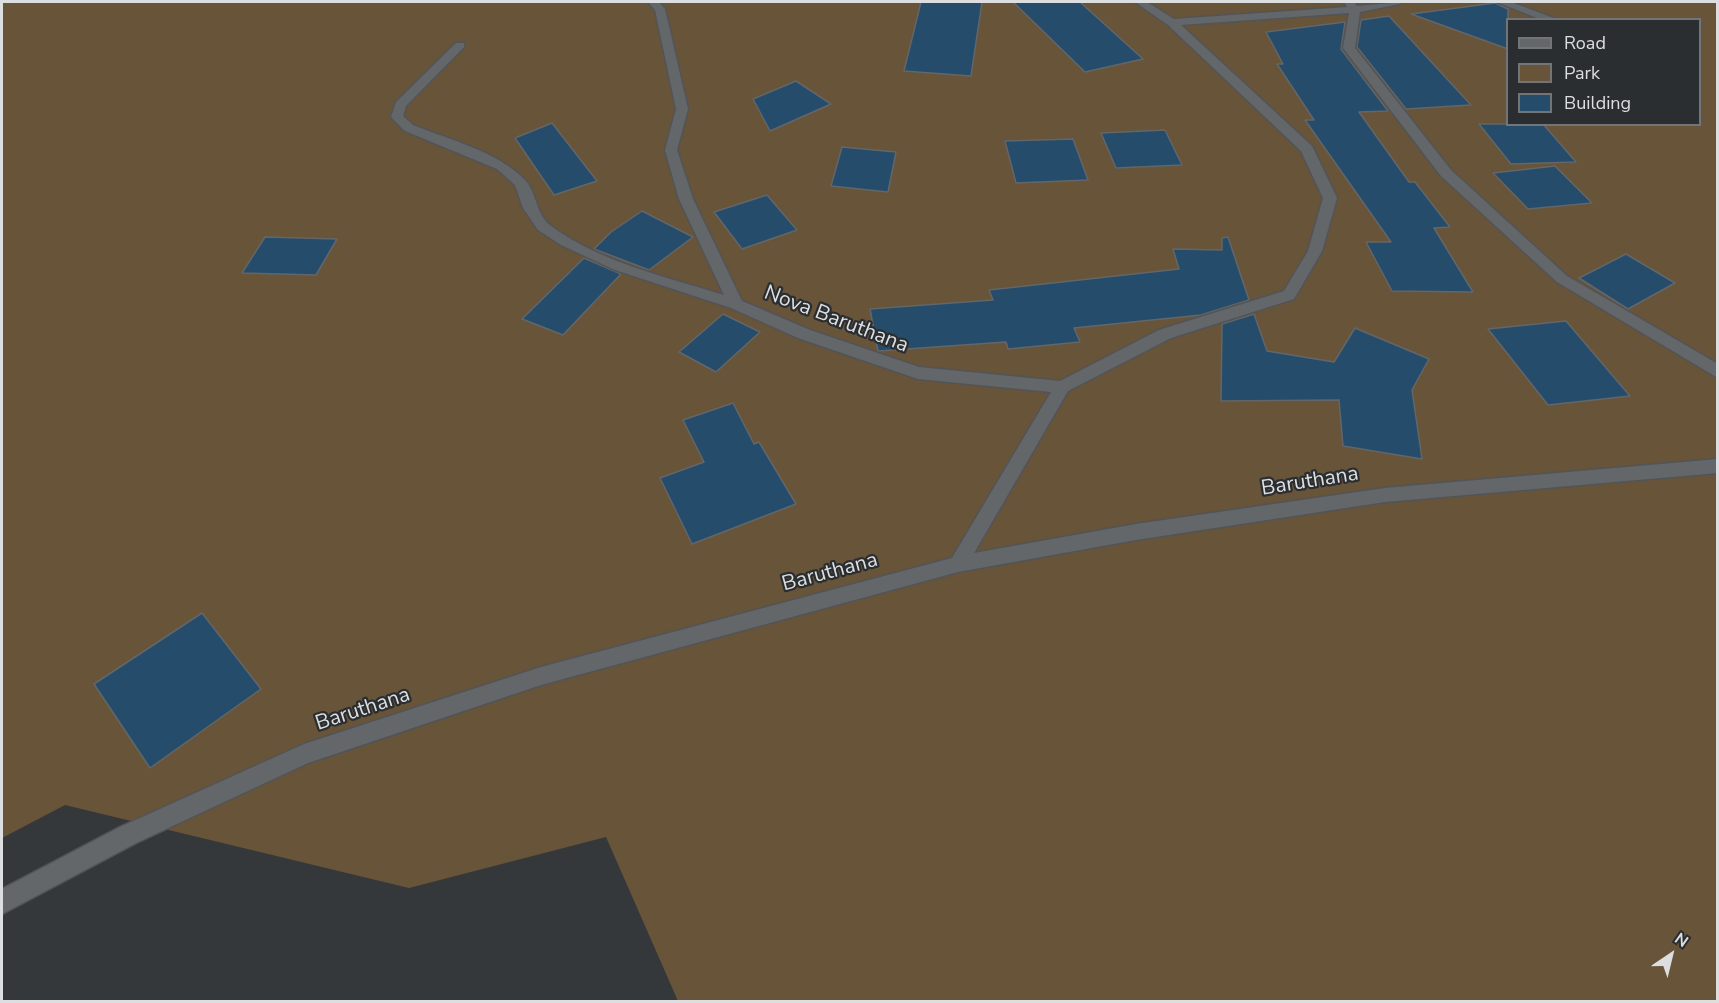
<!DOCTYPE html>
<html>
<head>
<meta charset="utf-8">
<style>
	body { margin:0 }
	#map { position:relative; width:1719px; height:1003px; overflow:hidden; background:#35383b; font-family:"Nunito Sans",sans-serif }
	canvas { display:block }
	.frame { position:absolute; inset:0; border:3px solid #dcdee0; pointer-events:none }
	.legend { position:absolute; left:1506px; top:18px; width:195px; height:108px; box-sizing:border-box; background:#2b2e31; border:2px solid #727477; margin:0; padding:8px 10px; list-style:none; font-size:18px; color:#dcdee0 }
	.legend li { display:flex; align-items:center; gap:12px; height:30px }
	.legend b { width:30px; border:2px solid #727477 }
	.north { position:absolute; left:1641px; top:925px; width:60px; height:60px; -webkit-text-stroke:4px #2b2e31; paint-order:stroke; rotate:35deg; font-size:16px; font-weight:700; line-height:24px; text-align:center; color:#dcdee0 }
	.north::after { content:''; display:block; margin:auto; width:21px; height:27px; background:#dcdee0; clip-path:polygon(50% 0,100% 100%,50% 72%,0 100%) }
</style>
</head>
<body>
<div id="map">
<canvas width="1719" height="1003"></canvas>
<div class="frame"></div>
<ul class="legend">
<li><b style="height:8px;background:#63676a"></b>Road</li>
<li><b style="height:16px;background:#685438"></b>Park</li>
<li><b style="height:16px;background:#254d6b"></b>Building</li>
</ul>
<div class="north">N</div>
</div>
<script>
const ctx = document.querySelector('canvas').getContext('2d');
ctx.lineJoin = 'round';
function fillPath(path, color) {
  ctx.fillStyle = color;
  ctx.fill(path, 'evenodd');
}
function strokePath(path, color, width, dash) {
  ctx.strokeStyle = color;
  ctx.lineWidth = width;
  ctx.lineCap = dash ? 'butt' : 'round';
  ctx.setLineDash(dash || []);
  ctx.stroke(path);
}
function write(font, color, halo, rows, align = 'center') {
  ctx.font = font + ' "Nunito Sans",sans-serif';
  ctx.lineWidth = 4.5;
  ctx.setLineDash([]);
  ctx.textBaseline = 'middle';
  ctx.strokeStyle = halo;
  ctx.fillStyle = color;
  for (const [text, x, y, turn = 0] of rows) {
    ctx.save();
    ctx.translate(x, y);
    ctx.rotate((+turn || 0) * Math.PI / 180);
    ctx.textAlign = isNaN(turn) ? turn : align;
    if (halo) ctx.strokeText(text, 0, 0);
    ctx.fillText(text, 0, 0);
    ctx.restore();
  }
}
const green = new Path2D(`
	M2,2H1717V1001H678L606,837L409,888L65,805L2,838ZM1508,20H1700V124H1508Z`);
const building = new Path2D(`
	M921,2H982L971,76L904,71Z
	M1013,2H1080L1143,59L1085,72Z
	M1495,3L1508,9V49L1411,14Z
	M1389,16L1471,105L1406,109L1357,47L1361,20Z
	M1345,22L1341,49L1388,111L1359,112L1409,182H1415L1450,227L1434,228L1473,292L1392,291L1366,242H1391L1305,120H1314L1277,64H1283L1266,32Z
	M796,81L831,104L770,131L753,99Z
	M552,123L597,181L554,195L515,138Z
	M1479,124H1543L1576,162L1511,164Z
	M1165,130L1182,165L1116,168L1101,133Z
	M1073,139L1088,180L1016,183L1005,141Z
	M842,147L896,152L888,192L831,186Z
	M1555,166L1592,203L1528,209L1493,173Z
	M767,195L797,230L742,249L714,212Z
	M642,211L693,237L649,270L594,249L611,232Z
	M265,237L337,239L316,275L242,273Z
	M1228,237L1249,300L1201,315L1074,328L1080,342L1008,349L1006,342L878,351L870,309L993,300L989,290L1179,269L1173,249L1222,250V238Z
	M1626,254L1675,283L1628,309L1579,278Z
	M584,258L621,274L563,335L522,319Z
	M723,314L760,332L716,372L679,352Z
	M1254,314L1267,351L1334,362L1355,328L1429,359L1412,390L1422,459L1343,446L1339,400L1221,401L1222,324Z
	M1566,321L1630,396L1548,405L1488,329Z
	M733,403L754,444L759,442L796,504L692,544L660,478L704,462L683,420Z
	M202,613L261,689L150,768L94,684Z`);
const street = new Path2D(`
	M648,2H659L665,9L688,109L677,150L693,199L742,301L810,330L919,367L1060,381L1159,330L1284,291L1308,251L1323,198L1301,151L1168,25L1135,2H1147L1174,19L1347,7L1344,2H1354L1357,6L1401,2L1400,4L1360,12L1355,48L1451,170L1567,276L1718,364V378L1557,282L1441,176L1343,48L1349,13L1181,25L1312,146L1337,198L1322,251L1294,299L1171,338L1068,391L974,553L1136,524L1385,488L1718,459V473L1385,502L1136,540L958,572L541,685L308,763L136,843L2,914V889L120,827L304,744L541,667L952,558L1051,392L918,379L798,338L731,308L615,270L561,245L538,230L523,208L515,185L497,169L405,131L391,117L396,102L456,43H464V47L406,106L403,116L413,125C450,140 496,151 524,179C537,191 535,214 551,226C600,262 666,277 724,295L679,199L665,150L676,109L655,10Z
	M1497,2H1511L1559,20H1542Z`);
const streetNames = [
	["Nova Baruthana",836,320,21],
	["Baruthana",1310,482,-9],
	["Baruthana",830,573,-15],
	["Baruthana",363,710,-18]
];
fillPath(green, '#685438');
fillPath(building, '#254d6b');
strokePath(building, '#636669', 1.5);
strokePath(street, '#525457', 3);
fillPath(street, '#63676a');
write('21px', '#dcdee0', '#2b2e31', streetNames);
</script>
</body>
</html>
